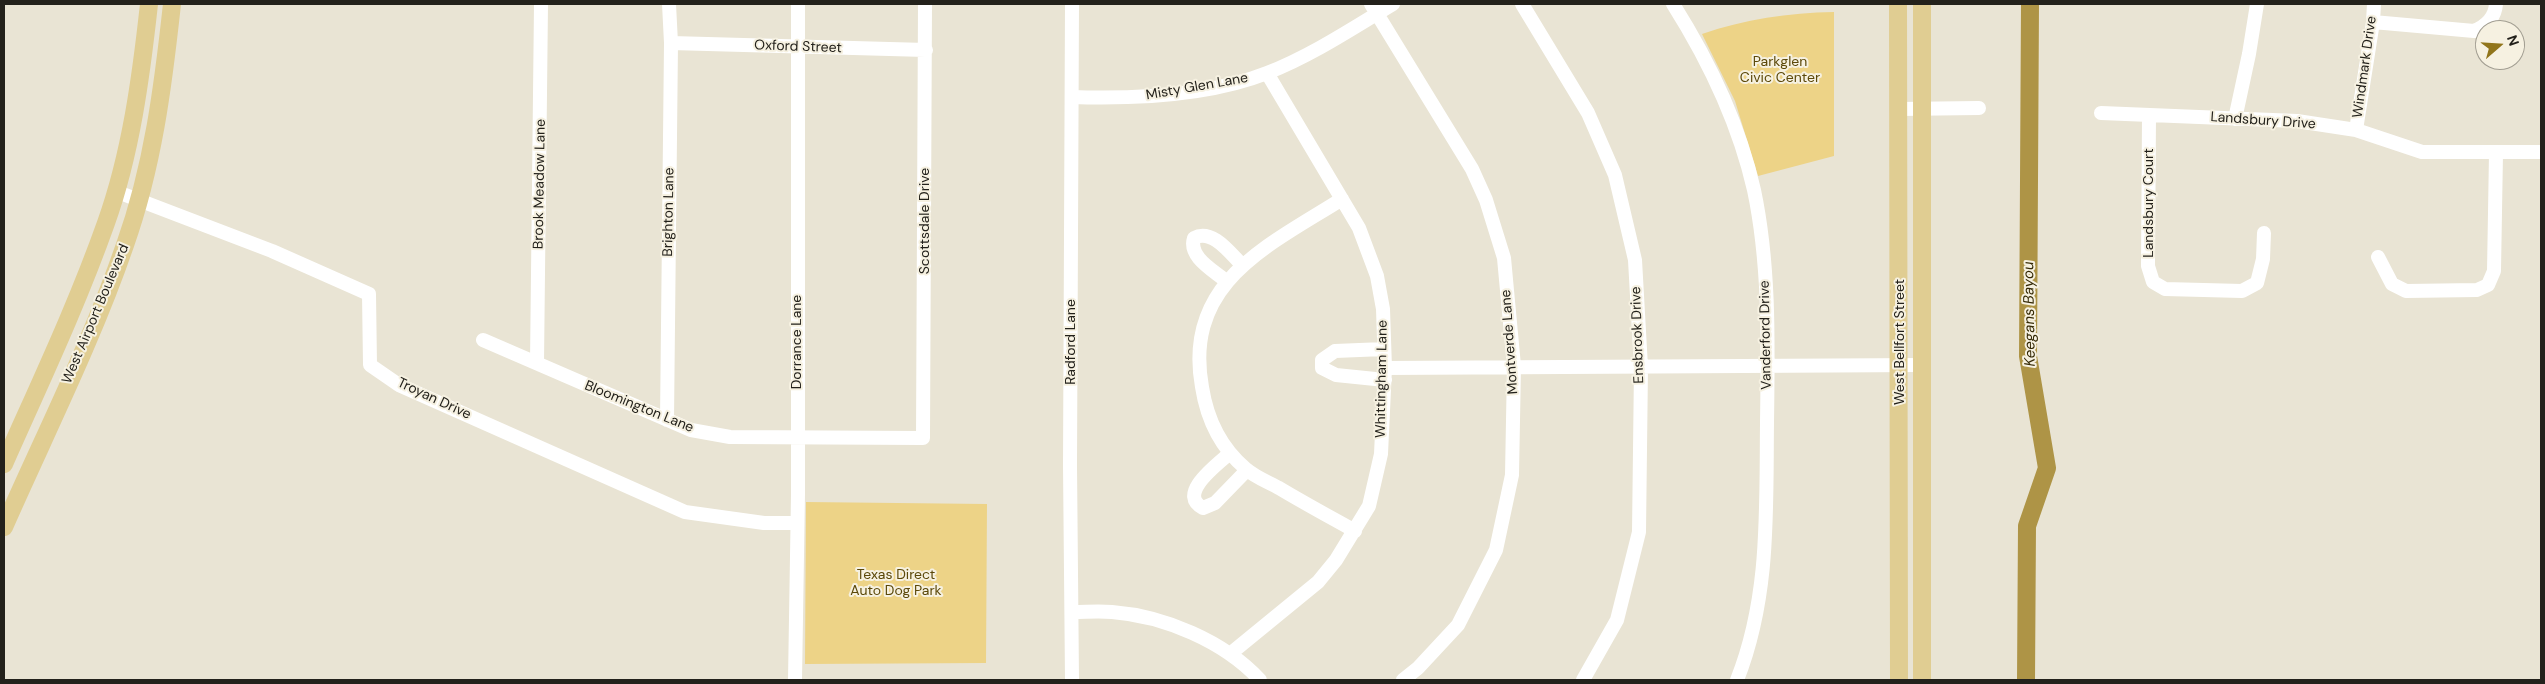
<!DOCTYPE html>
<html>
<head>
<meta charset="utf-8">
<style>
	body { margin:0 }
	#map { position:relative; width:2545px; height:684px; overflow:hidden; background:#e9e4d4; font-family:"DM Sans",sans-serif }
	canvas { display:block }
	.frame { position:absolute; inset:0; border:5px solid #23211b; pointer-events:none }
	.north { position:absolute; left:2475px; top:20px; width:50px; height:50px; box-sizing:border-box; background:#f6f1e1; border:1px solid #a29e92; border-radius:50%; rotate:71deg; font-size:14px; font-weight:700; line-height:20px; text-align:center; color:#23211b }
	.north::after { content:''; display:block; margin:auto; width:18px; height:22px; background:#91751b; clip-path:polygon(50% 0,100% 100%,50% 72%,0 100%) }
</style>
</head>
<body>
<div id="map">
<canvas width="2545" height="684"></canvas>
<div class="frame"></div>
<div class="north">N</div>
</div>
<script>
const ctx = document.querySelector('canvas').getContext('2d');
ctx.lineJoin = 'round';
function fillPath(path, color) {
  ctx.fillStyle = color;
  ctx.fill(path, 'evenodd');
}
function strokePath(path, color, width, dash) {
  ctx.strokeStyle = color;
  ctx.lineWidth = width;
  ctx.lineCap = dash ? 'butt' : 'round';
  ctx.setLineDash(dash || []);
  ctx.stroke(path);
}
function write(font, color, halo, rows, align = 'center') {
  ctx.font = font + ' "DM Sans",sans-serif';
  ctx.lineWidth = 4;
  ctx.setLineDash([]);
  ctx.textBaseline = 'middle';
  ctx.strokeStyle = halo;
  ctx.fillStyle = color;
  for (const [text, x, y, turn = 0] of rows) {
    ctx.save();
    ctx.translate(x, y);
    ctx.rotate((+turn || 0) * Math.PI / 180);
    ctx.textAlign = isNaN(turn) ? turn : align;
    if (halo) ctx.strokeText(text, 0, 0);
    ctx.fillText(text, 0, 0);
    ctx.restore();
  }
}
const green = new Path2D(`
	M1834,12V156L1758,176L1735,101L1702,34C1745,19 1788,13 1834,12Z
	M806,502L987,504L986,663L805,664Z`);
const river = new Path2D(`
	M2026,680L2027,526L2047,468L2028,356L2030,4`);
const minor = new Path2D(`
	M1072,4L1070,465L1072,680
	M1371,4L1472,169L1486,200L1504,258L1514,366L1512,475L1496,550L1458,625L1418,668L1403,680
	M1522,4L1588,113L1615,175L1635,260L1641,367L1639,532L1617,620L1583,680
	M1673,4C1709,61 1739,124 1754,190C1770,266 1768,346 1767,423C1766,511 1770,597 1737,680
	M2373,22L2474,31C2486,26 2495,18 2496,4
	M671,43L926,50
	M1072,97C1134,99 1209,96 1267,73C1311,56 1353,28 1393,4
	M1899,109L1979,108
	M2101,113L2297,121L2356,130L2422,152H2541
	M2149,116L2148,266L2153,282L2165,289L2242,291L2257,283L2263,259L2264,233
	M2235,119L2249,54L2257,4
	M2356,130L2373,22L2374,4
	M115,191L272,251L369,294L370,365L399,385L685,512L764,523H796
	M1342,199C1268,246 1183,282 1202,387C1207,419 1221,448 1246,469C1255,477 1268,482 1279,488C1304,503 1330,517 1355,531
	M2378,257L2392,284L2406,291L2477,290L2488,285L2494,271L2496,153
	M1226,281C1213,270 1188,257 1194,238C1212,228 1230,253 1242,265
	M483,340L691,430L730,437L923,438L925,4
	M1384,349L1335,351L1322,360V368L1336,375L1385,380
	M537,363L541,4
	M1385,368L1922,365
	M667,420L671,43L669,4
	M1230,453C1218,464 1176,494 1203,508L1215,503L1247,470
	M1073,612C1086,612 1099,611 1112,612C1164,616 1224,641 1260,680
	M1230,654L1318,582L1336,560L1369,506L1381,454L1385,368L1383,309L1377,276L1359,228L1267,73
	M795,680L798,494V4`);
const major = new Path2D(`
	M1898,4L1899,680
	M4,464C39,385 77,305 106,223C131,153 141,77 149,4
	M4,527C45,434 92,341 125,245C153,166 163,87 172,4
	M1922,680V4`);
const streetNames = [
	["Oxford Street",798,47,2],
	["Windmark Drive",2365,67,-82],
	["Misty Glen Lane",1197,87,-10],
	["Landsbury Drive",2263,121,4],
	["Brook Meadow Lane",540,184,-89],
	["Landsbury Court",2149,203,-90],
	["Brighton Lane",669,212,-89],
	["Scottsdale Drive",925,221,-90],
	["West Airport Boulevard",96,314,-67],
	["Ensbrook Drive",1638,335,-92],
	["Vanderford Drive",1766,335,-91],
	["Dorrance Lane",797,342,-90],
	["Radford Lane",1071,342,-90],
	["Montverde Lane",1510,342,-94],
	["West Bellfort Street",1900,342,-90],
	["Whittingham Lane",1382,379,-89],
	["Troyan Drive",434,399,25],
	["Bloomington Lane",639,407,22]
];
const parkNames = [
	["Parkglen",1780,62],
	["Civic Center",1780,78],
	["Texas Direct",896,575],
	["Auto Dog Park",896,591]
];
const waterNames = [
	["Keegans Bayou",2030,314,-91]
];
fillPath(green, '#edd387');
strokePath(river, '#ae9446', 18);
strokePath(minor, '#fff', 14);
strokePath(major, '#e0cd92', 18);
write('14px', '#23211b', '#f6f1e1', streetNames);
write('14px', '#5b4809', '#f6f1e1', parkNames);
write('italic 15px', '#332804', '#f6f1e1', waterNames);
</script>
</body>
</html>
